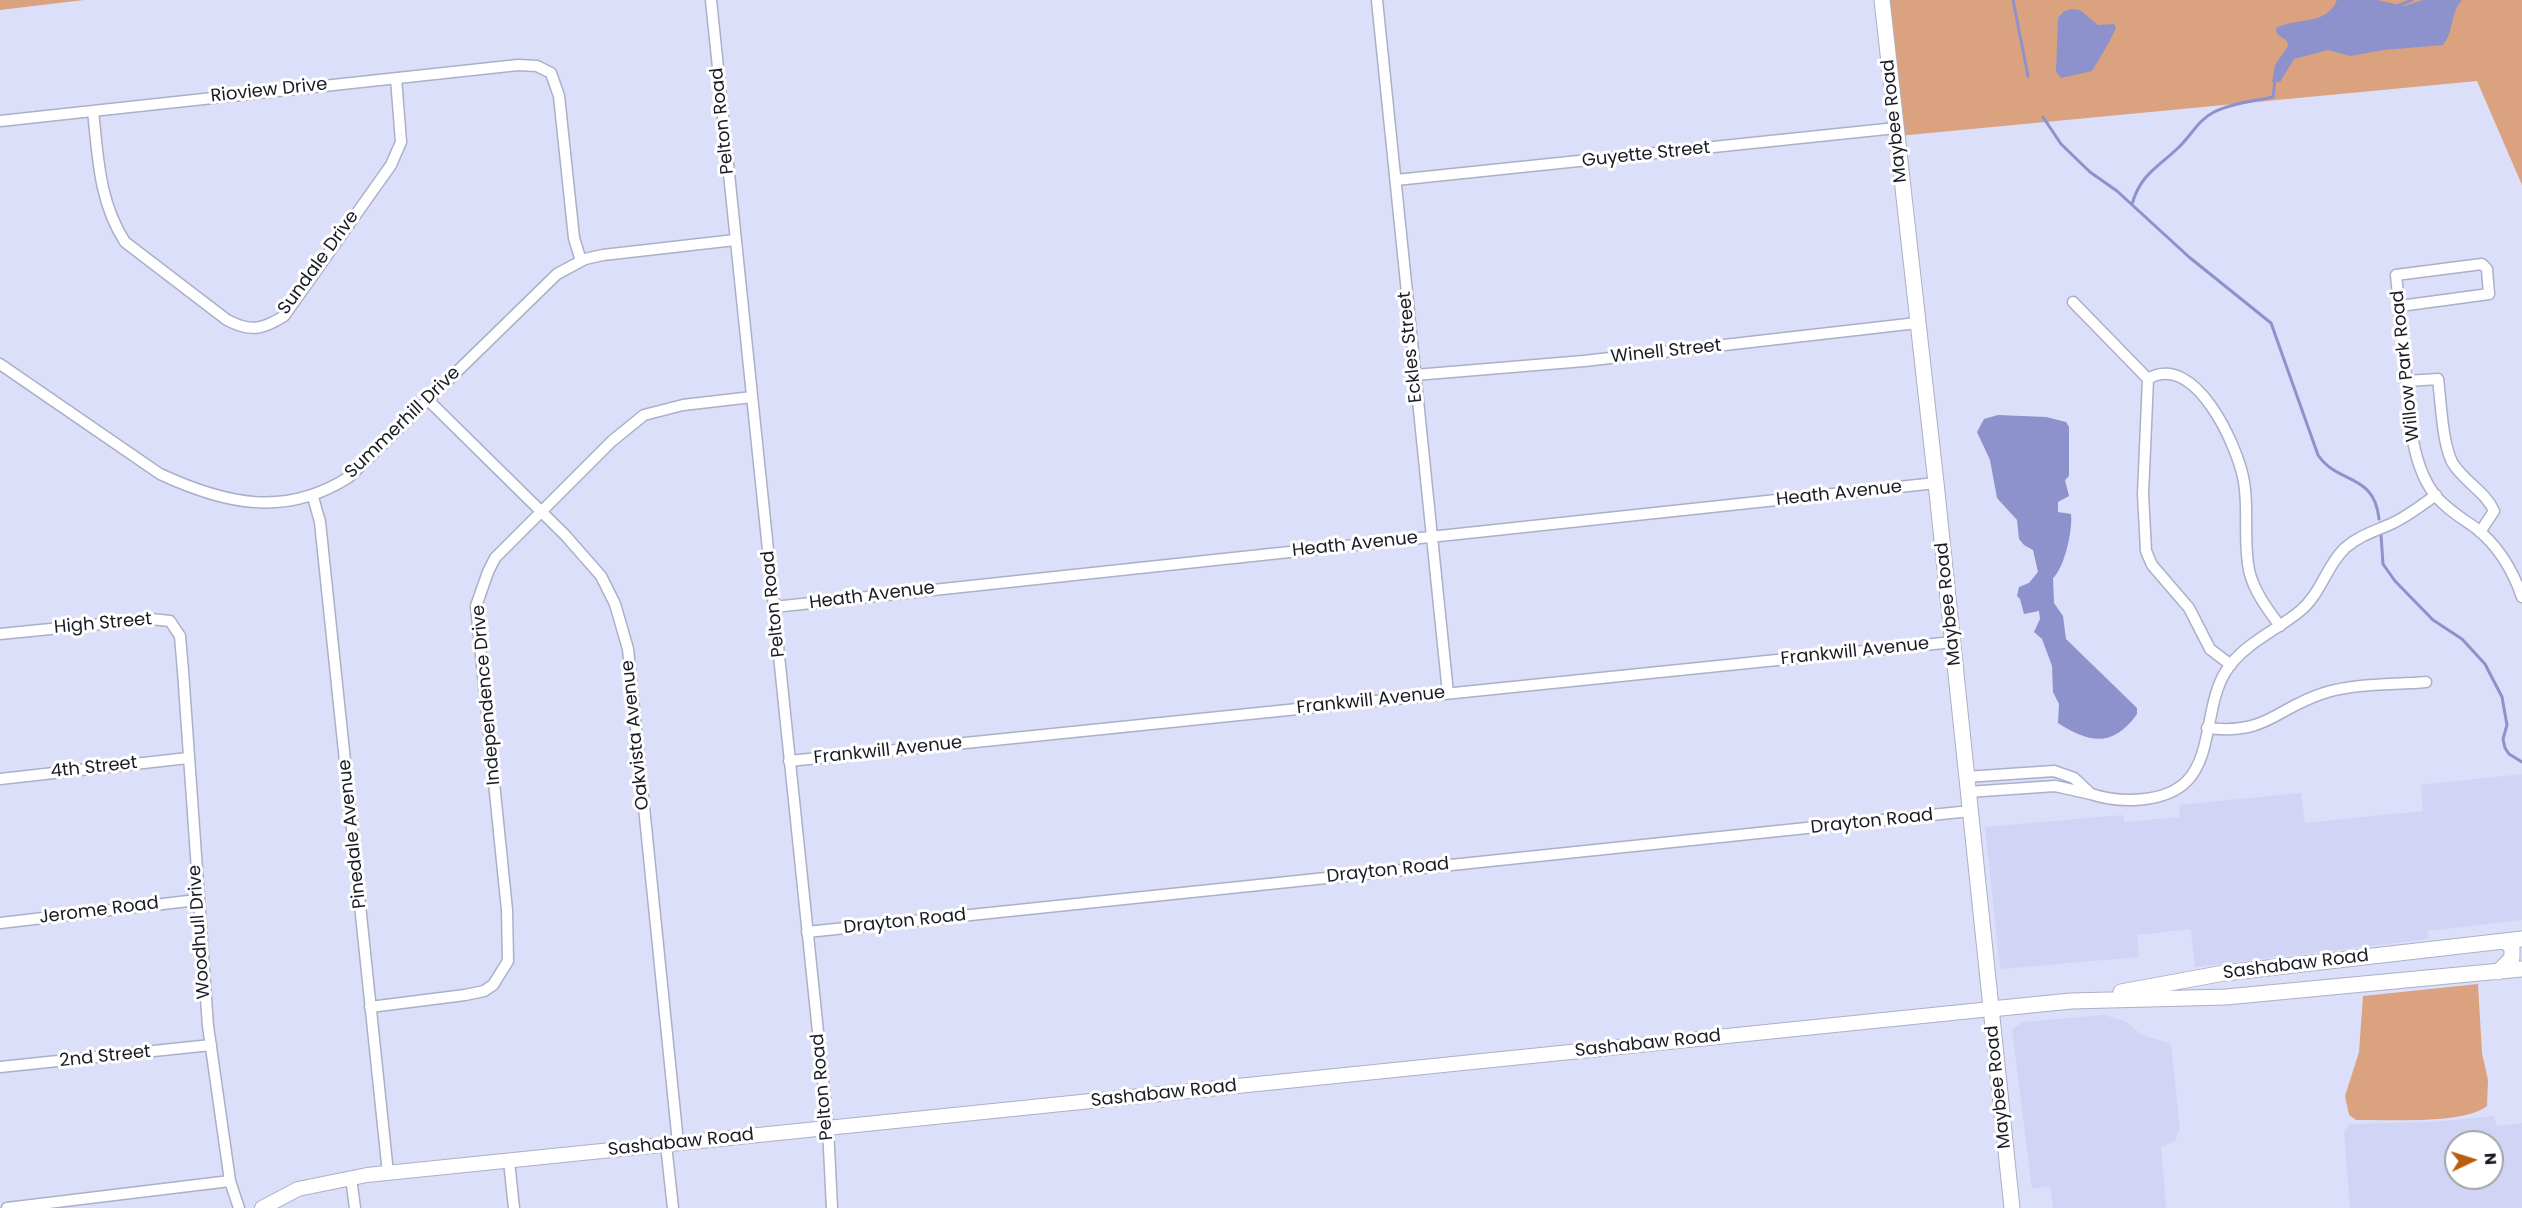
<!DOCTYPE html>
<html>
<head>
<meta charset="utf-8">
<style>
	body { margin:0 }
	#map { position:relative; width:2522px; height:1208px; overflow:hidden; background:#dcdff9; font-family:Poppins,sans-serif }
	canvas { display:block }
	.north { position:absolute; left:2444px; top:1130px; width:60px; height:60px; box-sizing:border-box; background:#fff; border:2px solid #a3a4a7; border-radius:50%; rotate:86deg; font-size:16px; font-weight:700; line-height:24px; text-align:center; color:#1a1b24 }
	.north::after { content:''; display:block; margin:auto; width:21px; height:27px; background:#bb5d0e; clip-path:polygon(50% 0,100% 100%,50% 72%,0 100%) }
</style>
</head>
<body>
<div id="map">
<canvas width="2522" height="1208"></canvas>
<div class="north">N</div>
</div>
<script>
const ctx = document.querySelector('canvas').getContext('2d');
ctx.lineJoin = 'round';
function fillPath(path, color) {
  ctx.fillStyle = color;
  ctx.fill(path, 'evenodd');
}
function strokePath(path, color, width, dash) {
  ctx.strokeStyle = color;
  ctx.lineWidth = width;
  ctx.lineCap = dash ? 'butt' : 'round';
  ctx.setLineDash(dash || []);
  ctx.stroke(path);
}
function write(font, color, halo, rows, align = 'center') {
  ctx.font = font + ' Poppins,sans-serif';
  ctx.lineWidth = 6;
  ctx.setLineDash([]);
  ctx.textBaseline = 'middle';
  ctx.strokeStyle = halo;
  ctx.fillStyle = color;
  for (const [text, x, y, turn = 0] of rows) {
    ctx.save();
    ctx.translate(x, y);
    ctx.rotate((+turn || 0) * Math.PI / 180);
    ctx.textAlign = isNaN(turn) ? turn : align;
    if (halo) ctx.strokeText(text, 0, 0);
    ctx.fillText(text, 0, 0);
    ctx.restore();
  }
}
const built = new Path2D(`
	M2522,774V920L2428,931L2429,939L2195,967L2191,929L2137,935L2139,957L2000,969L1985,827L2123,815L2124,822L2180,817L2179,805L2301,793L2305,823L2423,811L2421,785Z
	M2104,1015L2125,1021L2142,1035L2171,1044L2180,1129L2175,1141L2161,1147L2166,1208H2053L2050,1186L2032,1189L2012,1030L2023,1022Z
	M2494,1116L2497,1126L2522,1123V1208H2350L2344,1132L2350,1124L2432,1122ZM2456,1142H2492V1178H2456Z`);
const green = new Path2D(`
	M0,0H84L0,10Z
	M1884,0H2522V185L2477,81L1898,136Z
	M2478,984L2482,1053L2488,1080L2487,1106C2462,1125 2389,1119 2356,1120L2349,1115L2345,1096L2359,1052L2363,996Z`);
const water = new Path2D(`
	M2337,0H2377L2404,6L2423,0H2462C2450,13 2454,32 2443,45L2384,50L2350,56L2328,50L2294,59L2280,82H2272L2275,65L2288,46L2287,41L2277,34L2276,28C2297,17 2327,26 2337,0Z
	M2071,9L2080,10L2098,25L2114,24L2116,28C2109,43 2101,56 2092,71L2061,78L2056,72L2058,18L2063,12Z
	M1998,415L2046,417L2066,422L2069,427V476L2065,480L2069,496L2058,502V512L2071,514C2073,530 2064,569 2053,578L2054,603L2063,616L2066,639L2137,708V714C2113,748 2089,743 2058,723L2059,704L2053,692L2052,666L2042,639L2034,632L2040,619L2039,611L2024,614L2020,599L2017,596L2019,587L2029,583L2038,572L2033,550L2024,545L2019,539L2017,520L1997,498L1990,460L1977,432L1984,419Z`);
const stream = new Path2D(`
	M2013,0L2028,76
	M2397,6L2412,0
	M2043,117L2061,144L2090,172L2117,191L2189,257L2271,323L2318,455C2338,485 2374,472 2379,519
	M2132,204C2141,174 2157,168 2178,148C2191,136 2198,120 2214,112C2232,103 2254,101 2273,97L2275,80
	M2381,535L2383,564L2395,581L2433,620L2462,639L2485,664L2502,697L2507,725L2503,739L2505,748L2509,754L2522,762`);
const minor = new Path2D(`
	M711,0L828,1128L832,1208
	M1377,0L1448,693
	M93,111C98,157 99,202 125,242L227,320C250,332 262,330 284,316L391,165L401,142L396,78
	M0,121L518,65L537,66L551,73L559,96L574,238L581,261
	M1396,180L1896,128
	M2073,302L2148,379L2143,494L2146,551L2152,565L2189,608L2210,649L2231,665
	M2400,306L2489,294L2487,269L2482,264L2396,275L2412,434C2415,455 2421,476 2434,494C2446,509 2462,518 2477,529C2499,547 2513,571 2522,597
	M0,364L160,474C225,504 285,518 349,477L557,274L585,259L603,255L735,240
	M1415,375L1584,361L1917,323
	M2148,379C2195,351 2238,446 2244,482C2249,511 2243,541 2249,570C2253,590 2268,610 2280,626
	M2407,381L2438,379C2441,402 2442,441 2452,462C2463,481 2486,492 2494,511L2480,532
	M428,400L565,535L601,576L615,604L628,649L678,1143
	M313,497L320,522L388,1173
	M774,607L1936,483
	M0,634L151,619L170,621L180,636L183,671L208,1026L230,1181L239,1208
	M2207,728C2268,735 2274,709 2324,693C2356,683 2392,685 2426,682
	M789,761L1953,642
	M1966,777L2054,771L2074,778L2091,794L2055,786L1968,792
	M0,779L188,758
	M2091,794C2118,803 2164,804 2187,781C2213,754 2205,704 2226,671C2243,644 2277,630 2300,611C2321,594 2326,566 2345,548C2360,535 2376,531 2393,523C2408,516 2422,505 2436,495
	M0,923L197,900
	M807,932L1970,811
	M370,1007L465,995L484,991L493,985L508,961L507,910L476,606L488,572L495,558L612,441L644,415L683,405L752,397
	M0,1067L211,1045
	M666,1145L673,1208
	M509,1161L514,1208
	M351,1178L355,1208
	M7,1208L230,1181`);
const tertiary = new Path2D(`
	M262,1208L298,1189L367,1175L1991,1009`);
const secondary = new Path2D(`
	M1882,0L1936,483L2012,1208
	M2498,972L2512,958V948L2505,941
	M2121,992L2224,973L2522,939
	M1991,1009L2071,1001L2226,997L2522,969`);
const streetNames = [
	["Rioview Drive",269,91,-6],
	["Pelton Road",723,121,-96],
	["Maybee Road",1895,121,-96],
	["Guyette Street",1646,155,-6],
	["Sundale Drive",319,263,-54],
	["Eckles Street",1411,347,-96],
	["Winell Street",1666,352,-6],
	["Willow Park Road",2406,366,-96],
	["Summerhill Drive",403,423,-44],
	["Heath Avenue",1839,494,-6],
	["Heath Avenue",1355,545,-6],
	["Heath Avenue",872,596,-7],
	["Pelton Road",774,604,-96],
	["Maybee Road",1949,604,-96],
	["High Street",103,624,-5],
	["Frankwill Avenue",1855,652,-6],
	["Independence Drive",487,695,-95],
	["Frankwill Avenue",1371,701,-6],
	["Oakvista Avenue",636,735,-96],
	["Frankwill Avenue",888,751,-6],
	["4th Street",94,768,-6],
	["Drayton Road",1872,822,-6],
	["Pinedale Avenue",353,834,-96],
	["Drayton Road",1388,871,-6],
	["Jerome Road",99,911,-7],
	["Drayton Road",905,922,-6],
	["Woodhull Drive",200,932,-94],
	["Sashabaw Road",2296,965,-7],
	["Sashabaw Road",1648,1044,-6],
	["2nd Street",105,1057,-6],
	["Pelton Road",823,1087,-95],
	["Maybee Road",1999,1087,-96],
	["Sashabaw Road",1164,1094,-6],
	["Sashabaw Road",681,1143,-6]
];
fillPath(built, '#d1d4f5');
fillPath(green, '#dba280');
fillPath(water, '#8d91cc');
strokePath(stream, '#8d91cc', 3);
strokePath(minor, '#acafc8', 13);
strokePath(tertiary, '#acafc8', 16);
strokePath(secondary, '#acafc8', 17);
strokePath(minor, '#fff', 10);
strokePath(tertiary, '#fff', 14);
strokePath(secondary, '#fff', 15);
write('18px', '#1a1b24', '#fff', streetNames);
</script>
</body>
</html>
